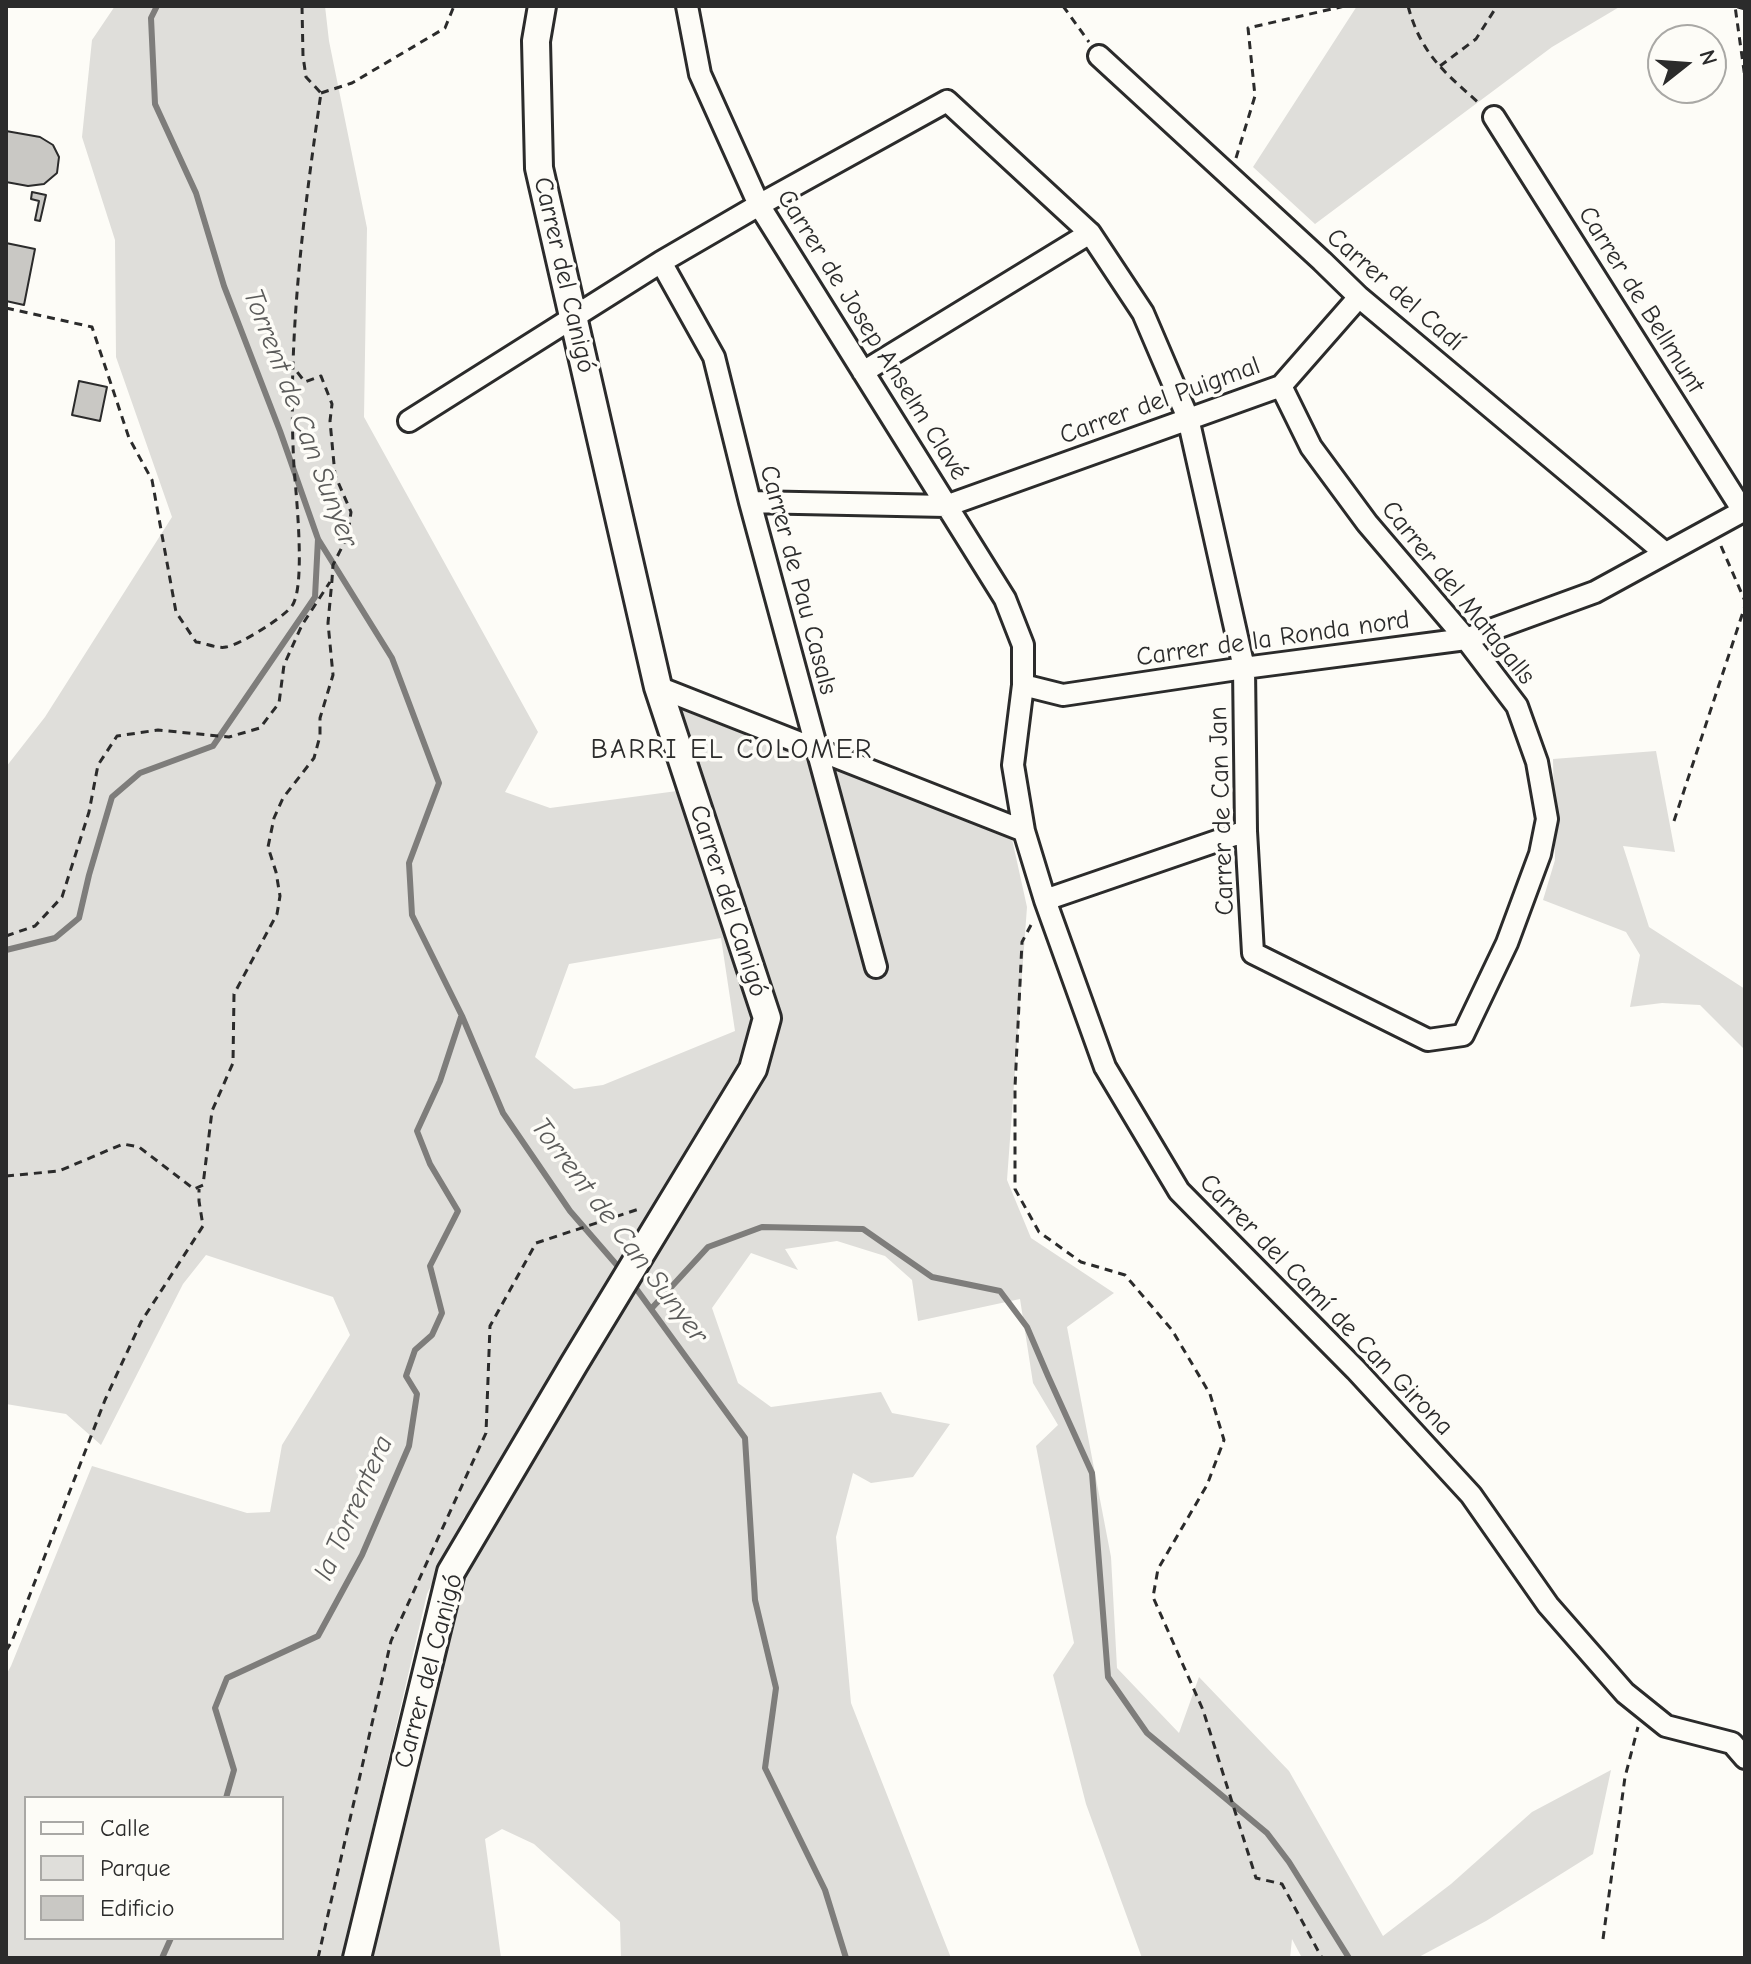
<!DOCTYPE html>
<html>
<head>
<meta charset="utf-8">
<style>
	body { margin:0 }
	#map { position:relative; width:1751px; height:1964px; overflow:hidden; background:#fdfcf7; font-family:"Comic Neue",sans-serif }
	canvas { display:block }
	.frame { position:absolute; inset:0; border:8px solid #2b2b2b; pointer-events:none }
	.legend { position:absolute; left:24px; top:1796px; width:260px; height:144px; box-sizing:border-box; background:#fdfcf7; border:2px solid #a9a8a5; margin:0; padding:10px 14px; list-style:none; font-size:24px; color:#2b2b2b }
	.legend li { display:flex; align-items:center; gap:16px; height:40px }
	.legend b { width:40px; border:2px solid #a9a8a5 }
	.north { position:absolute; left:1647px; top:24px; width:80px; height:80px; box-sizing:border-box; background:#fdfcf7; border:2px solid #a9a8a5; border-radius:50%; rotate:73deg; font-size:22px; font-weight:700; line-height:32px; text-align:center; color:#2b2b2b }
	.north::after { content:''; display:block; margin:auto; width:28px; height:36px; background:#2b2b2b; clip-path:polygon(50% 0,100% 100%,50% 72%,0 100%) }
</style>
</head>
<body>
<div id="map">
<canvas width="1751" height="1964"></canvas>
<div class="frame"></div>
<ul class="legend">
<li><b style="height:10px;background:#fdfcf7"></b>Calle</li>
<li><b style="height:22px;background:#dfdeda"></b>Parque</li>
<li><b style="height:22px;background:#c9c8c4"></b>Edificio</li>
</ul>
<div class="north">N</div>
</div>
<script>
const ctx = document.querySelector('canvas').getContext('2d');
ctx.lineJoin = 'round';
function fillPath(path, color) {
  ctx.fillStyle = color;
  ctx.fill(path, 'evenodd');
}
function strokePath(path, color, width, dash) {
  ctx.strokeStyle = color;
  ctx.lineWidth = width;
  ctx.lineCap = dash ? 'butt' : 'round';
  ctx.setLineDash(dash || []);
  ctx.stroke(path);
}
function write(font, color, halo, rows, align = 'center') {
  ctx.font = font + ' "Comic Neue",sans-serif';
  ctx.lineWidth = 7;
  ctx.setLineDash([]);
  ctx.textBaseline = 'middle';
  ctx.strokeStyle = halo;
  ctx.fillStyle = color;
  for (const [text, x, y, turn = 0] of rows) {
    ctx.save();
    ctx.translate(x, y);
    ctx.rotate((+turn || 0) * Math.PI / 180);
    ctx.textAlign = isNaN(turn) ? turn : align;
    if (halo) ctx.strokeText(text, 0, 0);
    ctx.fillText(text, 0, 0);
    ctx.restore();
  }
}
const green = new Path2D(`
	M115,6H325L329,41L367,228L364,417L538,732L505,792L550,808L707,787L677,708L1012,839L1027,907L1007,1180L1031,1238L1114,1293L1067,1327L1111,1557L1117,1668L1179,1733L1199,1677L1289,1771L1383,1936L1451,1884L1532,1812L1611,1770L1593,1854L1486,1921L1417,1958H1302L1292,1939L1290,1958H1142L1086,1804L1053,1675L1074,1643L1036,1446L1058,1425L1033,1383L1020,1299L918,1321L912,1280L885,1256L837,1241L785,1249L798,1270L751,1253L712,1308L738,1383L771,1407L881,1392L892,1413L950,1424L913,1477L871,1483L853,1473L836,1537L851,1703L951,1958H621L620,1922L534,1844L502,1829L485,1839L501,1958H373L460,1589L465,1515L427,1594L342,1958H6V1675L11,1666L92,1466L247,1513L270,1512L282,1445L350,1335L333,1297L206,1255L183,1284L101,1445L66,1414L6,1404V767L45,717L172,517L116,357L115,240L82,137L92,40ZM721,938L735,1031L603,1085L574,1089L535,1057L569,964ZM26,1798H282V1938H26Z
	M1357,6H1621L1552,47L1315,224L1253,167Z
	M1656,751L1675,852L1623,846L1649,927L1745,989V1050L1700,1005L1662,1003L1630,1007L1640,955L1626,932L1543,900L1555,860L1553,759Z`);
const stream = new Path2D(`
	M157,6L151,18L155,104L196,193L224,286L280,431L318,539L392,658L439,783L409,863L412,915L462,1016L503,1113L570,1211L622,1271
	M6,950L55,938L79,918L89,875L112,797L140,773L213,746L315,597L318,539
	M632,1283L745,1438L755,1600L776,1688L765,1768L825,1890L846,1958
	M651,1309L708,1247L762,1227L863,1229L932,1277L1000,1291L1027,1327L1048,1376L1092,1473L1108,1677L1147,1733L1267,1833L1289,1862L1349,1958
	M226,1798L234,1770L215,1708L227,1678L318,1636L362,1555L409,1446L417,1394L406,1376L415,1350L432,1335L442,1313L430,1266L458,1211L430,1164L417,1131L440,1081L461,1017
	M162,1958L171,1938`);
const building = new Path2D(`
	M6,131L40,137L53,145L59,157L57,173L44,184L28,186L6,182Z
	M32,192L46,195L40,221L35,220L39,201L31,199Z
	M6,243L35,249L24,305L6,301Z
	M79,381L107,387L100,421L72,415Z`);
const path = new Path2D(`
	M302,6L303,56L306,77L321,93
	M1063,6L1089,42
	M1404,6H1413
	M1408,6C1421,54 1444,72 1480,104
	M1745,9L1735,6L1745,78
	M1440,66L1476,39L1497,6
	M321,93L352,83L445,28L454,6
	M1236,158L1255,96L1248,28L1345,6
	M6,308L92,327L129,438L152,480L176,612L196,642C205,643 218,649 226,647C240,645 284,617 292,606C306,586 296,495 294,467C287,342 303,217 321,93
	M1721,546L1745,601
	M1674,821L1745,606
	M1031,925L1022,942L1015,1087V1189L1039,1232L1081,1262L1125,1275L1172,1330L1210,1394L1224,1440L1207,1485L1158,1569L1153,1597L1203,1710L1256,1878L1282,1884L1322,1958
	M6,936L35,926L62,897L89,812L98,765L117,736L158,730L229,737L260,728L279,703L284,665L302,625L330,582
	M6,1176L59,1171L123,1144L139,1147L194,1189L203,1185L212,1111L233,1063L234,994L277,914L280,896L276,872L268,847L274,818L283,798L314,758L320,736V718L333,675L328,623L332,580L333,565L348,535L351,512L335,475L330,421L332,404L321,376L305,382L294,368
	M6,1651L12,1641L105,1400L141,1322L203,1226L199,1201V1189
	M1603,1939L1625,1777L1638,1727
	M318,1958L391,1641L486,1433L490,1326L536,1243L642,1208`);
const minor = new Path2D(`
	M687,6L700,74L759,205L1005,599L1023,645V685L1013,765L1024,831L1045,900L1105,1067L1179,1191L1356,1370L1471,1495L1548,1605L1625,1693L1666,1726L1732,1743L1745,1758
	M1099,56L1322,261L1359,297L1665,553
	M661,262L714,357L750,502L876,967
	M863,372L1090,233
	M409,421L661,262L759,205L947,101L1090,233L1143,313L1188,418L1244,668L1246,831L1253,953L1428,1040L1463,1035L1507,943L1540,854L1547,819L1537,762L1517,706L1466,639L1367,523L1311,447L1281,386
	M750,502L946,506L1281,386L1359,297
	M1023,685L1063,695L1244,668L1466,639L1595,592L1743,511L1494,117
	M658,687L1024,831
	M1045,900L1246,831`);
const tertiary = new Path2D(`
	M357,1958L451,1572L574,1364L753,1069L767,1018L658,687L539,168L536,41L542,6`);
const streetNames = [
	["Carrer del Canigó",564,275,77],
	["Carrer del Cadí",1395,290,41],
	["Carrer de Bellmunt",1641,300,58],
	["Carrer de Josep Anselm Clavé",872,335,58],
	["Carrer del Puigmal",1160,401,-20],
	["Carrer de Pau Casals",798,580,75],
	["Carrer del Matagalls",1458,593,51],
	["Carrer de la Ronda nord",1273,639,-8],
	["Carrer de Can Jan",1222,811,-92],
	["Carrer del Canigó",728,901,72],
	["Carrer del Camí de Can Girona",1326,1305,46],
	["Carrer del Canigó",429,1671,-75]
];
const waterNames = [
	["Torrent de Can Sunyer",300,418,69],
	["Torrent de Can Sunyer",619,1231,53],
	["la Torrentera",354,1508,-66]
];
const neighbourhoodNames = [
	["BARRI EL COLOMER",732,750]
];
fillPath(green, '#dfdeda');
strokePath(stream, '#7e7d7b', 6);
fillPath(building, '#c9c8c4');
strokePath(building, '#2b2b2b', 2);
strokePath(minor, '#2b2b2b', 26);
strokePath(tertiary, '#2b2b2b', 32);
strokePath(path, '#2b2b2b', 3, [8, 6]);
strokePath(minor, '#fdfcf7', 20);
strokePath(tertiary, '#fdfcf7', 26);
write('26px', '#2b2b2b', '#fdfcf7', streetNames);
write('italic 28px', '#5b5b5a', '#fdfcf7', waterNames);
ctx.letterSpacing = '2px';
write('28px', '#2b2b2b', '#fdfcf7', neighbourhoodNames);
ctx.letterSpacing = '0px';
</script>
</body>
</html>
